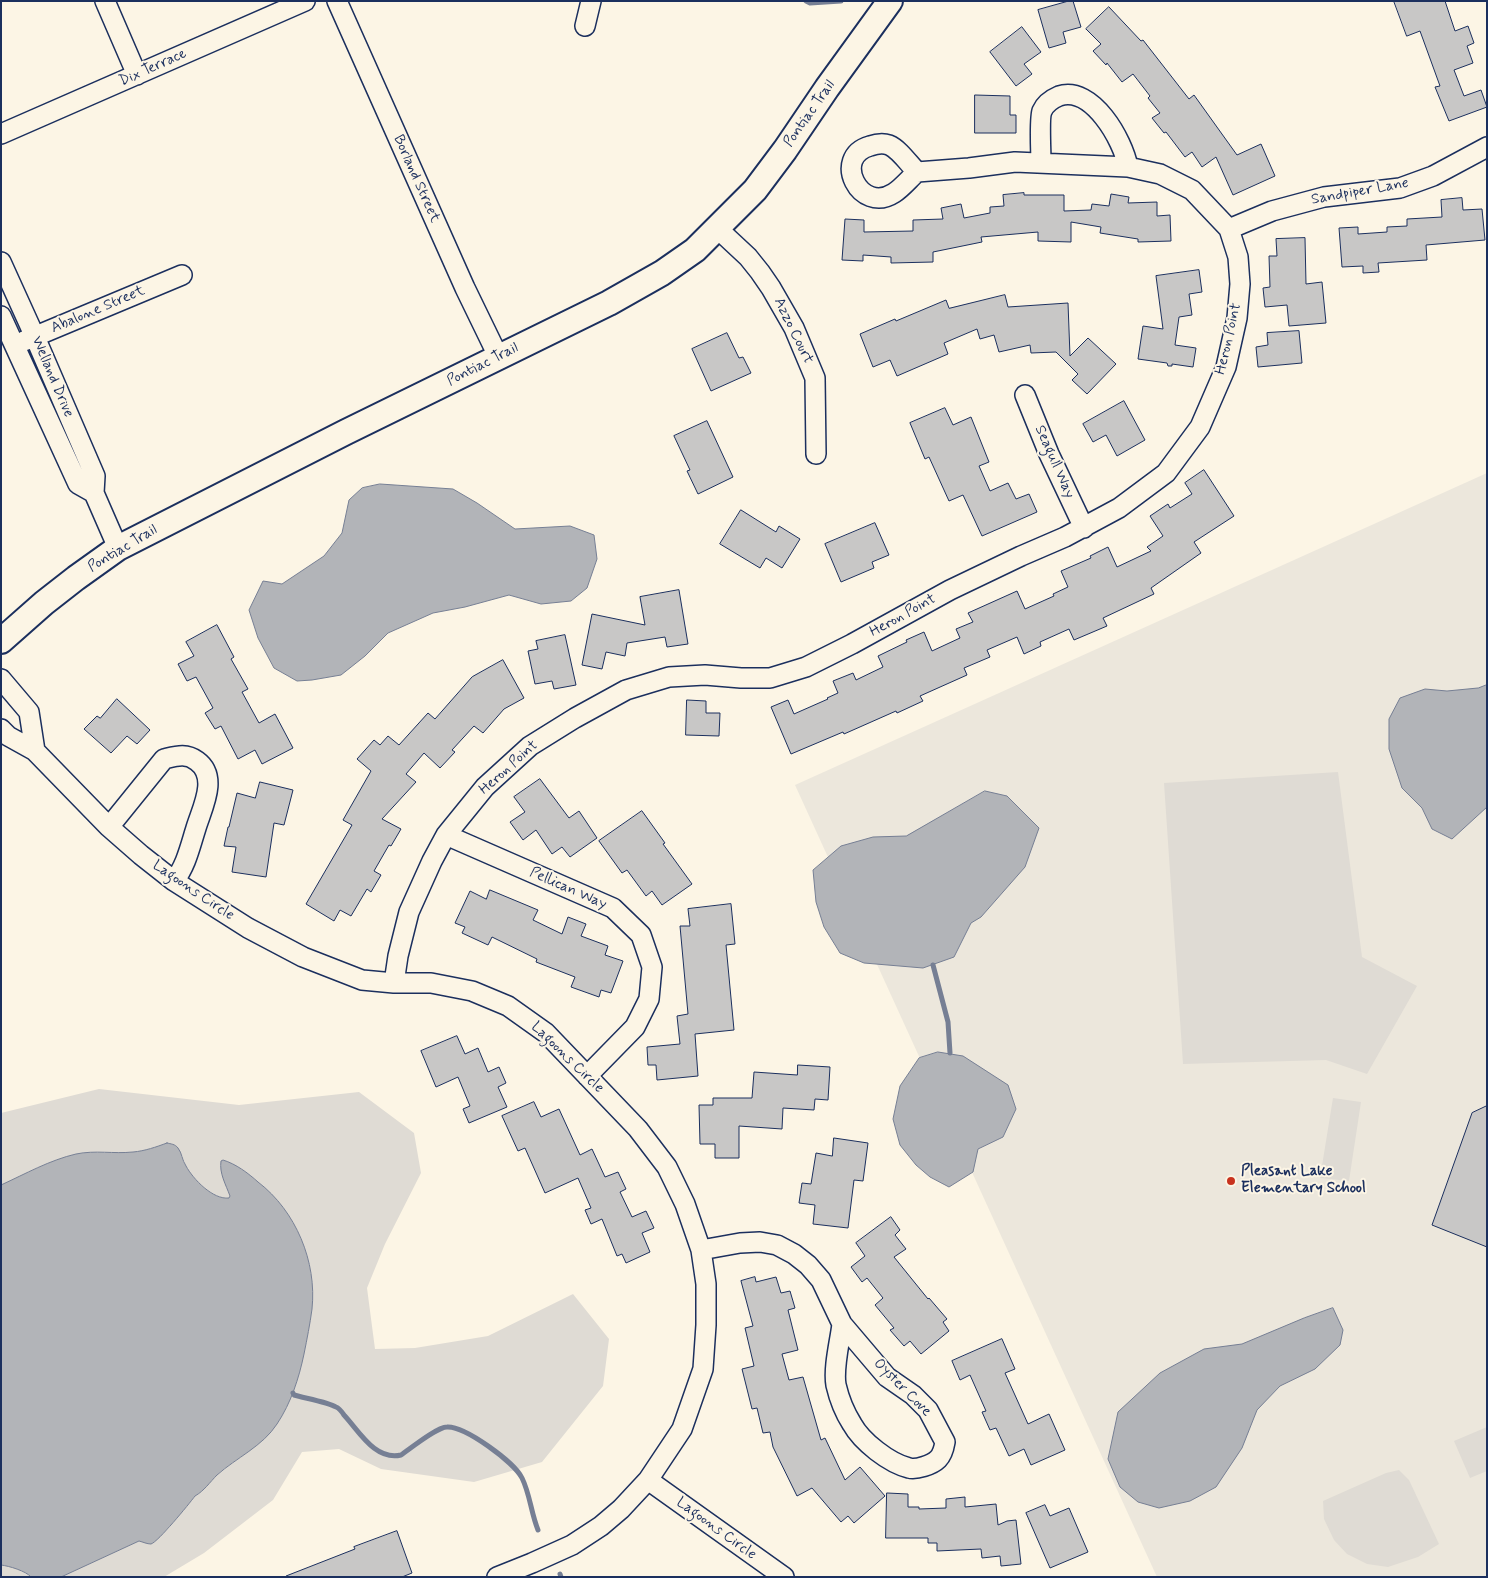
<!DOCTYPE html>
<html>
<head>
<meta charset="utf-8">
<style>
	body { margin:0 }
	#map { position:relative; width:1488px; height:1578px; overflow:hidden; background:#fcf5e5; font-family:Mynerve,sans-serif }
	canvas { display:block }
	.frame { position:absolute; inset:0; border:2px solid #1b2f5e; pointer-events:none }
</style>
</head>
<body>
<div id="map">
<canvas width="1488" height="1578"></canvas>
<div class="frame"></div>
</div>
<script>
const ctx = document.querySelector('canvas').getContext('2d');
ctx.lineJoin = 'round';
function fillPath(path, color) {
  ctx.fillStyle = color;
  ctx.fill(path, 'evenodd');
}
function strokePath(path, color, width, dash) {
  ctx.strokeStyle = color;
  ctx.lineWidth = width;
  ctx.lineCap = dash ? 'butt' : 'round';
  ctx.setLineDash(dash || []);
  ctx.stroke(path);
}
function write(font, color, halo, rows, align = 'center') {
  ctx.font = font + ' Mynerve,sans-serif';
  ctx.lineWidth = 4;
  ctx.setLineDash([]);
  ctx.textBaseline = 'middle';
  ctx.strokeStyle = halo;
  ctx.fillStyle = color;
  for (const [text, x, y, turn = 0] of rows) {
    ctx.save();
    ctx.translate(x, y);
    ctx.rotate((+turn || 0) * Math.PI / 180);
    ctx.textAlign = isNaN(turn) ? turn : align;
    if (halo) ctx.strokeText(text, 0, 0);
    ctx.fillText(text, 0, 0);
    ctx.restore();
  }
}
const built = new Path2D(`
	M1487,473V1577H1157L795,785Z`);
const green = new Path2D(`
	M1338,772L1362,957L1417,986L1367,1074L1326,1060L1183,1064L1164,783Z
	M99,1089L239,1105L359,1092L414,1133L421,1173L385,1244L367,1288L375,1349L415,1348L488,1336L573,1294L609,1339L603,1386L542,1462L474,1482L381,1469L339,1449L302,1452L273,1500L204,1553L164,1577H61L139,1541L149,1544L168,1529L195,1496C204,1491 210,1482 217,1475C236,1458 263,1446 277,1424C291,1403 299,1378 304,1354C307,1339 310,1324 312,1309C317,1262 296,1211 258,1182C248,1173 236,1164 223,1160L220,1165L230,1196L229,1198C213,1200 194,1179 186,1167C184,1162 183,1156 180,1152C177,1148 171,1146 167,1143C156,1147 145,1151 133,1152C114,1154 95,1150 76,1154C50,1160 25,1174 1,1185V1113Z
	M1333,1098L1361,1102L1349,1181L1320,1178Z
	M1487,1427V1471L1470,1478L1454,1441Z
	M1399,1470L1409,1480L1439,1544L1418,1557L1388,1567L1367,1564L1347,1554L1334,1540L1324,1519L1323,1501L1386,1473Z
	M1,1565C9,1566 26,1571 31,1577H1Z`);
const water = new Path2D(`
	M380,484L453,489L477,503L515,529L570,526L594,535L597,559L587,588L571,601L541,604L509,595L465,607L433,613L388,633L365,656L341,675L312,680L297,681L274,668L258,638L249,610L263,581L282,584L324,556L342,533L349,500L362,488Z
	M1487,685V807L1452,839L1432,829L1422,808L1402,788L1389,749V719L1400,698L1425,689L1447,691L1478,688Z
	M985,791L1007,796L1039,828L1025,867L981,917L971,923L954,957L923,968L864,963L840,953L824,927L816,902L813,870L841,846L873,837L906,836Z
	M938,1052L963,1056L1008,1085L1016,1109L1003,1137L978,1149L973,1172L949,1187L930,1177L916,1165L900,1145L893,1119L900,1086L919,1058Z
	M167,1143C171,1144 175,1144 178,1148C182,1153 182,1160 186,1166C193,1179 213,1200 229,1198L230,1196C226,1185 219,1173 221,1161L223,1160C236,1164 248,1173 258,1182C296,1211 317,1262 312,1309C310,1324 307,1339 304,1354C299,1378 291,1403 277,1424C263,1446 236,1458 217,1475C210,1482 204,1491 195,1496C189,1504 158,1542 151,1544C147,1544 143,1542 139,1541L61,1577H31C26,1571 9,1566 1,1565V1185C25,1174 50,1160 76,1154C95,1150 114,1154 133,1152C145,1151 156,1147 167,1143Z
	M1333,1308L1343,1330L1340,1345L1315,1369L1280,1386L1257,1410L1242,1448L1216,1487L1190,1501L1159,1508L1138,1502L1120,1487L1108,1459L1118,1412L1160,1373L1204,1349L1242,1344L1304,1318Z`);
const stream = new Path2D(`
	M806,1L810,3L841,1
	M933,965L948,1022L950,1053
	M293,1393L294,1395C304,1398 328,1402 336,1407C339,1408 342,1412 344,1415C359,1431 375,1461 401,1455C411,1448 437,1427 447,1427C465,1426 514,1462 522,1478C530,1494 531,1513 538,1530
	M560,1574L561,1577`);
const building = new Path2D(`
	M1069,1H1073L1081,27L1063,32L1066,43L1049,48L1038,10Z
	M1394,1H1445L1455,31L1468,26L1474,43L1467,46L1473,63L1454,70L1464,96L1481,90L1487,107L1449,121L1435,87L1440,86L1420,31L1407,36Z
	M1109,7L1141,41L1143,40L1189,99L1194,95L1237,155L1261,144L1275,176L1233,195L1216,157L1202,167L1192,152L1185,157L1166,132L1164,133L1152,118L1160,113L1148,98L1150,96L1133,74L1122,82L1107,63L1106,65L1093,51L1101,44L1086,29Z
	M1022,27L1041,52L1024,64L1032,74L1016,86L990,52Z
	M975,95L1010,96V115H1016V133H975Z
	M1024,193V195H1064V211L1091,210L1092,204L1109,206L1111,194L1129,197L1128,203L1157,202V216L1170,215L1171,241L1138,242V239L1100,233L1101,227L1071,222V242L1038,241V232L981,237L982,242L933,252V262L891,263V257L863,255V261L842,260L845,219L864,220V232L913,231V220L943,219L941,208L961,204L964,218L990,213V207L1004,206L1003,195Z
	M1462,198L1463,210L1482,209L1485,240L1426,245L1427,260L1378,263L1379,272L1363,273V266L1342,267L1339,228L1358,227V234L1387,232V227L1407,226V219L1442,217L1441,200Z
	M1305,238L1306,284L1322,282L1326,323L1289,326L1287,305L1265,307L1263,288L1270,287L1269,256H1277L1276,239Z
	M1199,270L1202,292L1189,294L1192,315L1179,317L1175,345L1196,348L1193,367L1172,364V366H1168L1167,363L1138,359L1143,326L1163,329L1156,276Z
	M1005,295L1008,307L1068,303L1070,356L1088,338L1116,364L1087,394L1072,380L1078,374L1056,352L1031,353L1030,345L999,352L994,335L980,339L977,329L944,343L948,354L897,376L890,360L873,367L860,334L895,319L896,321L946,300L949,308Z
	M1299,331L1302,363L1258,367L1256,347L1268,345L1267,333Z
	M727,333L739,358L743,357L751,373L711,391L692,349Z
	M1124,401L1145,440L1117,456L1106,435L1093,442L1083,424Z
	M945,408L953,425L971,417L989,462L979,466L990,491L1008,483L1016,499L1029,494L1037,512L982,536L963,495L949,501L929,457L925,459L910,423Z
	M707,421L733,477L698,494L687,471L690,470L674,436Z
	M1204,470L1234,516L1194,542L1201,553L1151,588L1154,594L1103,618L1107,626L1074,640L1069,629L1040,642L1041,646L1024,654L1017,637L987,650L990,657L964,668L967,675L920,696L923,701L897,713L896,711L844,734L843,732L791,754L771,707L788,700L794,714L828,699L827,698L838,693L833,681L853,673L856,680L883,667L878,656L907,642L906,640L924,632L932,651L960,638L956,629L973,622L968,613L1017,591L1025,609L1054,596L1053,594L1068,587L1061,571L1091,558L1090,556L1108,547L1117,567L1151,551L1147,547L1163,536L1150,516L1168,504L1170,508L1192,494L1185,483Z
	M741,510L776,532L779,526L800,539L782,568L766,558L760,568L720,544Z
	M875,523L889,555L872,562L874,568L841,582L825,544Z
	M679,590L688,644L667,647L665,637L627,643L625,656L606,652L602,669L582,665L592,614L645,625L640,597Z
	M217,625L234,657L231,659L248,689L242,692L259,723L275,714L293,748L262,764L255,750L238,759L221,726L215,729L205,713L213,708L196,677L187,681L178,664L194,656L186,642Z
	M565,635L576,685L554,689L552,681L535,684L528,651L538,649L536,641Z
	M503,660L524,698L504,709L483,733L474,726L452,750L455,752L440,768L424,753L406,774L416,782L382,819L401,829L391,846L389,845L374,871L381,875L371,892L367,889L351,916L340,910L334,921L306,904L352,825L343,820L371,771L357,759L374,740L380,745L388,736L399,745L428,713L435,719L472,677Z
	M117,699L150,730L137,744L127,736L111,753L84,729L97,716L100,718Z
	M687,700L706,701V713H720L719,736L686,735Z
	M540,779L569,818L579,811L597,838L570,857L562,847L552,854L536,830L523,840L510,822L525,812L514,797Z
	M260,782L293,790L284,825L274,823L266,877L232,872L236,847L224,846L228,827H229L237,793L255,798Z
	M642,811L665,843L663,844L692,884L662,905L652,891L646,896L627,870L622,873L599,841Z
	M490,890L538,910L533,920L562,934L568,917L586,924L581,936L608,946L605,955L623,961L611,993L601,990L599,997L571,987L575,977L536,962L537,959L492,937L488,945L462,933L465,927L455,923L470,891L486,899Z
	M731,904L735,944L726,945L734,1030L695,1034L698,1076L657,1080L656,1065H648L647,1047L680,1044L677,1016L688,1014L680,926H690L688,909Z
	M457,1036L465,1054L478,1048L488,1072L499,1067L506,1083L498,1087L507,1107L469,1123L463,1109L470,1106L458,1077L436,1087L421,1051Z
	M798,1065L830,1067L828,1100L815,1099L814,1110L783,1108L782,1129L739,1126V1158H715V1144H700L699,1105H713V1098H752L754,1072L797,1075Z
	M534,1102L541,1117L559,1109L580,1155L592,1149L605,1177L618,1172L626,1189L620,1192L632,1217L646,1211L654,1228L642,1233L650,1252L626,1263L622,1254L617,1256L602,1219L591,1224L585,1210L591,1208L578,1178L545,1193L525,1148L518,1151L502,1116Z
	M1487,1106V1247L1432,1225L1472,1113Z
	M834,1138L868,1143L863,1181L854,1180L848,1228L813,1224L815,1205L799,1203L802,1183L811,1184L816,1153L832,1156Z
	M891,1217L900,1230L895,1235L906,1249L894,1257L928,1299L929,1298L947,1319L943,1322L949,1331L921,1354L910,1341L904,1346L890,1330L894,1328L875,1305L883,1298L867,1278L862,1282L851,1267L865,1256L856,1243Z
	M755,1277L756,1282L776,1277L781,1293L790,1291L795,1308L788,1310L798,1350L782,1354L789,1380L803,1377L821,1440L825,1438L845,1480L860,1467L885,1496L854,1523L848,1516L841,1522L812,1488L797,1496L773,1447L770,1432L763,1433L757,1408L752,1409L742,1369L754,1366L745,1328L753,1326L741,1281Z
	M1002,1339L1015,1369L1005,1373L1028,1424L1049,1414L1065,1450L1031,1465L1024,1449L1009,1456L996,1428L990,1430L982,1412L986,1411L970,1375L960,1380L952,1361Z
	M887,1493L908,1494V1507H919V1509L946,1508V1499L965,1497V1507L996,1504L998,1525L1007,1521L1016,1520L1021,1564L1001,1566L1000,1556L982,1558L981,1549L937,1551V1543H928V1538H886Z
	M1045,1505L1050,1516L1069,1508L1088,1552L1050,1568L1026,1513Z
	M397,1531L412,1573L402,1577H286V1576L355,1549L354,1547Z`);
const minor = new Path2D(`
	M105,1L137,75
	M337,1L465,288L498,356
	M585,26L591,1
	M1,134L305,1
	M1041,162C1041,152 1039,118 1042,111C1045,104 1052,99 1059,96C1092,85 1123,140 1128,167
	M718,229L748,257L760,272L771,288L794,328L815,378L816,454
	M1229,229L1272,211L1324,197L1400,188L1433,176L1487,147
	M1,262L35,337L95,476L94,493L118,548
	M1,316L78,484L94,493
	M24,341L182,275
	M1025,395L1049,454L1084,528
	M1,679L29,712L35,751
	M1,729L8,736L35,751L109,827L141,855L174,881L248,928L303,957L362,980L394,983H431L472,991L508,1006L546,1033L638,1129L667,1167L685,1204L701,1250L706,1284V1325L703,1369L682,1429L648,1480L621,1509L601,1526L572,1545L532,1563L497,1577
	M109,827L164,759C177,756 186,753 197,761C219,777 202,808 196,828C190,847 186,866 174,881
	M446,835L613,908L641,935L652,967L649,999L635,1027L587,1076
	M394,983L398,956L409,912L432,861L446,835L485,787L530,746L575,718L626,690L669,677L705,675L741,678H770L806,667L852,644L950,590L1021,556L1065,537L1119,508L1166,473L1200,427L1226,367L1237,318L1240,284L1238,257L1229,229L1192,190L1160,174L1128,167L1015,162L969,168L917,172C909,164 899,149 889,145C883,143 876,144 870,146C831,157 860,215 894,193C902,188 910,178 917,172
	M701,1250L740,1243L760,1242L777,1245L794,1254L808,1265L821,1280L842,1324L887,1377L913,1395L928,1410L945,1442C944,1448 942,1455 938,1459C932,1465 916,1470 909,1468C889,1463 862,1442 852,1424C845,1413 839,1398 836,1385C833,1368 840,1341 842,1324
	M648,1480L784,1577`);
const major = new Path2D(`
	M1,641L44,603L76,578L118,548L346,432L609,303L662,273L695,250L755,190L785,150L827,88L890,1`);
const markers = [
	[1231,1181,5,"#c8321e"]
];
const streetNames = [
	["Dix Terrace",153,68,-24],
	["Pontiac Trail",810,114,-55],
	["Borland Street",416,179,66],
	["Sandpiper Lane",1360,192,-10],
	["Abalone Street",98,310,-23],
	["Azzo Court",793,331,64],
	["Heron Point",1229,339,-77],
	["Pontiac Trail",483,365,-27],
	["Welland Drive",52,377,67],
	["Seagull Way",1054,462,66],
	["Pontiac Trail",123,549,-31],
	["Heron Point",903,616,-29],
	["Heron Point",509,768,-42],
	["Pellican Way",568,889,24],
	["Lagoons Circle",193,891,34],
	["Lagoons Circle",567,1058,44],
	["Oyster Cove",902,1388,45],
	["Lagoons Circle",716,1529,36]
];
const poiNames = [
	["Pleasant Lake",1241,1172],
	["Elementary School",1241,1189]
];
fillPath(built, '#ece7dc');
fillPath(green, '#dfdbd4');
fillPath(water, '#b2b4b8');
strokePath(water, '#767f94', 1);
strokePath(stream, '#767f94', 5);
fillPath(building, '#c8c7c6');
strokePath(building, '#1b2f5e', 1);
strokePath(minor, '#1b2f5e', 22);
strokePath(major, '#1b2f5e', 28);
strokePath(minor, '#fcf5e5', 19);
strokePath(major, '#fcf5e5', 24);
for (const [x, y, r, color] of markers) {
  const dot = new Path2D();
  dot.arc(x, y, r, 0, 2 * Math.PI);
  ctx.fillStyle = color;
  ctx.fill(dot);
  strokePath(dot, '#fcf5e5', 2);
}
write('15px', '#1b2f5e', '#fcf5e5', streetNames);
write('bold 15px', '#1b2f5e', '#fcf5e5', poiNames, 'left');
</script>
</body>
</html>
